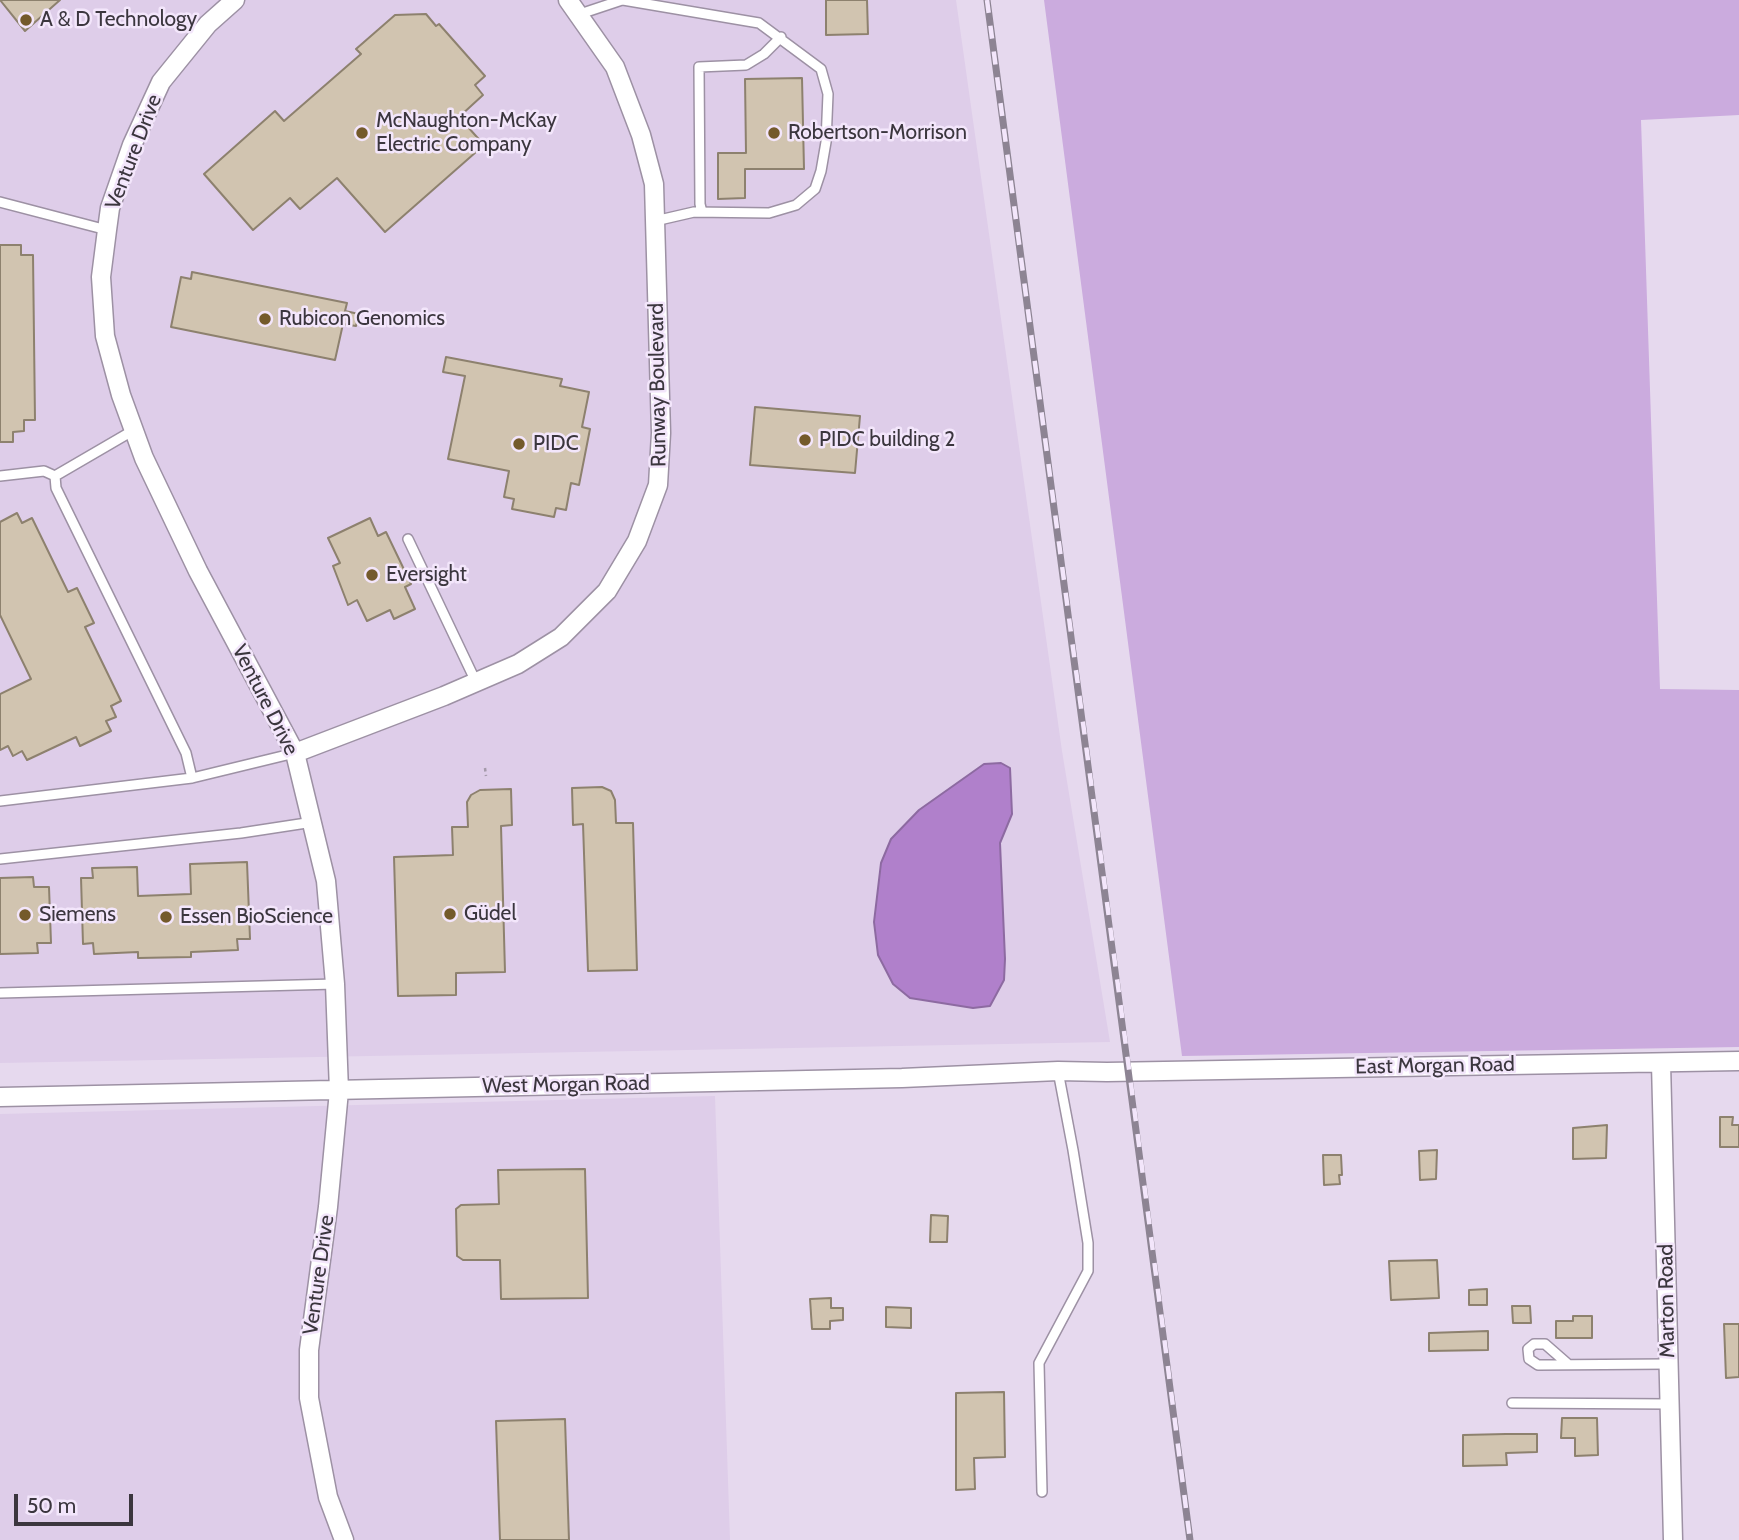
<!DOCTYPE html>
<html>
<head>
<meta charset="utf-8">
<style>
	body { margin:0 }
	#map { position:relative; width:1739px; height:1540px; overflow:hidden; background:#e6d9ee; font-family:Cabin,sans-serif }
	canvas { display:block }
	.scale { position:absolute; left:14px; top:1494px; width:119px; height:32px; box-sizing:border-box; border:4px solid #3b363e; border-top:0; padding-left:9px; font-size:21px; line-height:24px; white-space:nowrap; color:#3b363e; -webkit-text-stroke:5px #f3e6fb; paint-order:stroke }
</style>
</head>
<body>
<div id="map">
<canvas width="1739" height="1540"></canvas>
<div class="scale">50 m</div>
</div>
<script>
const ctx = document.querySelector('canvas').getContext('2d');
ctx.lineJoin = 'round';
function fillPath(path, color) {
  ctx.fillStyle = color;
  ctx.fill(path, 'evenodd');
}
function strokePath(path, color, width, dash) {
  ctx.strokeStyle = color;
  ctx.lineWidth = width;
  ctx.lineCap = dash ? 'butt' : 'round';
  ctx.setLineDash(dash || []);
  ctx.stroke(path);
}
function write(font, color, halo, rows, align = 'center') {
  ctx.font = font + ' Cabin,sans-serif';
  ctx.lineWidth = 5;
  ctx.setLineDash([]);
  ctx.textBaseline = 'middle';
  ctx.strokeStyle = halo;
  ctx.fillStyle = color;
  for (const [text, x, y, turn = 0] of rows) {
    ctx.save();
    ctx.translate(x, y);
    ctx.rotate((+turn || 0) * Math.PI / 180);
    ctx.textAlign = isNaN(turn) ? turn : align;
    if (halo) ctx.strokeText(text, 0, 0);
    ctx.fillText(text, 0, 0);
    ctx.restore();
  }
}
const built = new Path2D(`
	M0,0H956L1062,751L1110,1042L0,1063Z
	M715,1096L730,1540H0V1114Z`);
const green = new Path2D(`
	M1044,0H1739V115L1641,120L1660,689L1739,690V1047L1182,1056Z`);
const water = new Path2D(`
	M1001,763L1010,768L1012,814L1000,843L1005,959L1004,980L990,1006L973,1008L910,998L893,984L878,955L874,922L881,863L891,839L919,810L984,764Z`);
const building = new Path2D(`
	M0,0H60L25,31Z
	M826,0H867L868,34L826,35Z
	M426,14L436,26L439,24L485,76L475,85L483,95L459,117L484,145L385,232L337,178L300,209L290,198L253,230L204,174L275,111L284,121L361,54L356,49L395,15Z
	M802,78L804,169H745V198L718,199V153H746L745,79Z
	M0,245H21V255H33L35,420H24V431L13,432V442H0Z
	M192,272L347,303L345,311L359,314L356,326L343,324L335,360L171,327L181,277L191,279Z
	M446,357L562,379L560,386L589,392L582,427L590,429L579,485L571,483L566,510L556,508L554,517L512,509L514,499L504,497L509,471L448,459L465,376L443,372Z
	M755,407L860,416L855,473L750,465Z
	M17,513L22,523L32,518L68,592L77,588L94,623L85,627L121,701L111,706L116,717L106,721L111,731L80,746L76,737L27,760L22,751L13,756L8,746L0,750V694L31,679L0,615V522Z
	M370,518L378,536L386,532L411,584L405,587L415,609L394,619L390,610L367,621L357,600L348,605L333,566L340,563L328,538Z
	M602,787L611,791L615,800L616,823H633L637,970L588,971L583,824L573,825L572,788Z
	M511,789L512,825L501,826L505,972L456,973V995L398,996L394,857L453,855L452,827H468L467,802L471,795L480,790Z
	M247,862L250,939H237L238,950L191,952V957L138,958V952L94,954L93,943L83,944L81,878H93L92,868L137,867L138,896L191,894L190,864Z
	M33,877L34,887H49L51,943H37L38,953L0,954V878Z
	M1720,1117H1733L1732,1125H1739V1147H1720Z
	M1607,1125L1606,1158L1573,1159V1128Z
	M1437,1150L1436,1179L1420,1180L1419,1151Z
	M1323,1155H1341L1342,1175H1339L1340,1184L1324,1185Z
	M585,1169L588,1298L501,1299L500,1260H463L457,1256L456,1209L461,1205L499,1204L498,1170Z
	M931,1215L948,1216L947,1242H930Z
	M1437,1260L1439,1298L1391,1300L1389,1261Z
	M1487,1289V1305H1469V1290Z
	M831,1298V1308H843V1320L830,1321V1329H812L810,1299Z
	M1512,1306H1530L1531,1323H1513Z
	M886,1307L911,1308V1328L886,1327Z
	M1573,1316H1592V1338H1556V1321H1573Z
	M1724,1324H1739V1377L1726,1378Z
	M1488,1331V1350L1429,1351V1333Z
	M1004,1392L1005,1457L974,1458L975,1489L956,1490V1393Z
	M1562,1418H1597L1598,1455L1575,1456V1438H1561Z
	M565,1419L569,1540H500L496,1421Z
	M1506,1434H1537V1452L1506,1453L1507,1465L1463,1466V1435Z`);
const path = new Path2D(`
	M485,768L486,776`);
const lane = new Path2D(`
	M623,0L759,23L821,69L828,94L826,142L821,171L815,189L796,205L769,213L694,212L655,221
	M580,14L622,0
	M0,202L107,230
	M702,212L700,204L699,67L746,65L764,54L781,37
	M0,476L44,471L55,476L134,430
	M55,476L56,488L186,753L192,778
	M408,539L476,682
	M0,801L192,778L295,753
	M0,859L241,833L313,822
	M0,993L335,984
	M1569,1365L1545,1344H1534L1528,1349L1529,1359L1538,1365L1668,1364
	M1512,1403L1669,1404
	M1042,1492L1039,1363L1088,1271V1243L1073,1150L1058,1071`);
const street = new Path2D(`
	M235,0L208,24L161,82L132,145L110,208L107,230L101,277L105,336L121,395L144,458L198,571L295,753L326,881L335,984L339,1091L328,1207L309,1350V1398L328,1497L344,1540
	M295,753L444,696L518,664L561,637L607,591L637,541L658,485L661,433L654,184L641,135L615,67L568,0
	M1661,1063L1673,1540
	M0,1097L902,1078L1058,1071L1107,1072L1739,1061`);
const rail = new Path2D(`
	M987,0C1054,513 1125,1026 1190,1540`);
const markers = [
	[26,20,7,"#745a2b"],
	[362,133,7,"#745a2b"],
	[774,133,7,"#745a2b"],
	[265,319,7,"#745a2b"],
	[805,440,7,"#745a2b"],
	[519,444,7,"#745a2b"],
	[372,575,7,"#745a2b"],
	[450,914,7,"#745a2b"],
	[25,915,7,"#745a2b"],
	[166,917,7,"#745a2b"]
];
const poiNames = [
	["A & D Technology",40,20],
	["McNaughton-McKay",376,121],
	["Electric Company",376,145],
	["Robertson-Morrison",788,133],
	["Rubicon Genomics",279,319],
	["PIDC building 2",819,440],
	["PIDC",533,444],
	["Eversight",386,575],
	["Güdel",464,914],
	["Siemens",39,915],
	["Essen BioScience",180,917]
];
const streetNames = [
	["Venture Drive",134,152,-69],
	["Runway Boulevard",658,385,-91],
	["Venture Drive",265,700,63],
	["East Morgan Road",1435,1066,-1],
	["West Morgan Road",566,1085,-1],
	["Venture Drive",319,1275,-82],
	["Marton Road",1667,1301,-91]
];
fillPath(built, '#decde9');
fillPath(green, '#cbabde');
fillPath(water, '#b080cb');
strokePath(water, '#8d6aa1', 2);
fillPath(building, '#d1c4b0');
strokePath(building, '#8d816e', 2);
strokePath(lane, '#9d91a4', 12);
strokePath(street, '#9d91a4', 21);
strokePath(path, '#a49aaa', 2.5, [3.5, 3.5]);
strokePath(lane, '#fff', 9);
strokePath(street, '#fff', 18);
strokePath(rail, '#8d8493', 7);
strokePath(rail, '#f3e6fb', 4.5, [13]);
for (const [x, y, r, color] of markers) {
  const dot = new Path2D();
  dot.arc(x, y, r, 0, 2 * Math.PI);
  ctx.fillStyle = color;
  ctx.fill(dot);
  strokePath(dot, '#f3e6fb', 2.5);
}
write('21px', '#3b363e', '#f3e6fb', poiNames, 'left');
write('21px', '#3b363e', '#f3e6fb', streetNames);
</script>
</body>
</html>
